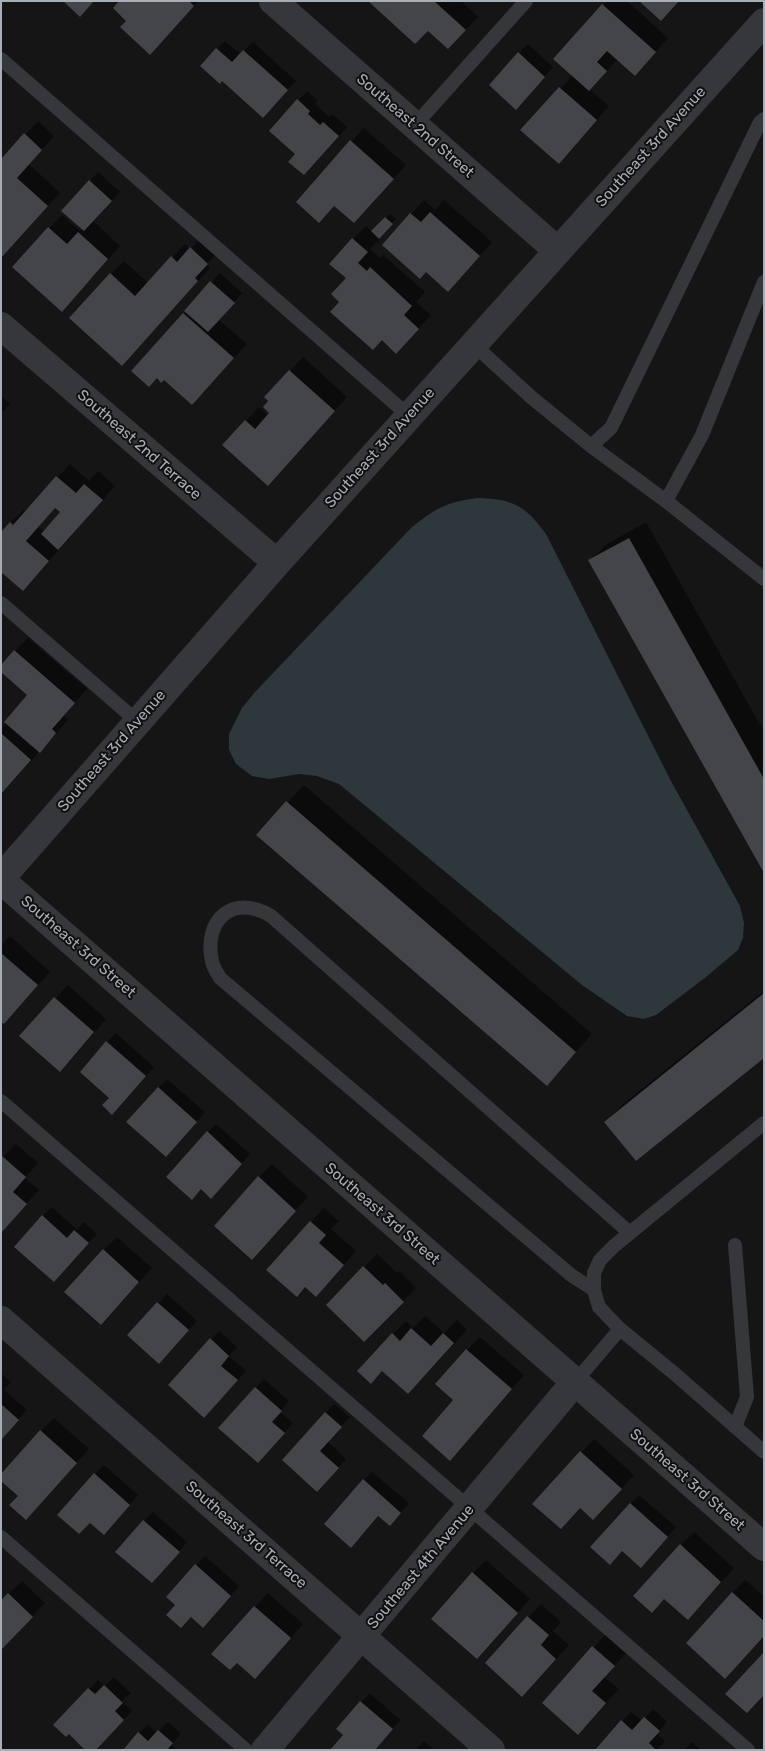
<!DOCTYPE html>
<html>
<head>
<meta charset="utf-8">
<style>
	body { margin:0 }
	#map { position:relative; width:765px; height:1751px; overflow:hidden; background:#151516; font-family:Rubik,sans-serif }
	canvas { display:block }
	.frame { position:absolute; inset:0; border:2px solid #a8aeb5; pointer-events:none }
</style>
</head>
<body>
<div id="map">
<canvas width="765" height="1751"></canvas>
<div class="frame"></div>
</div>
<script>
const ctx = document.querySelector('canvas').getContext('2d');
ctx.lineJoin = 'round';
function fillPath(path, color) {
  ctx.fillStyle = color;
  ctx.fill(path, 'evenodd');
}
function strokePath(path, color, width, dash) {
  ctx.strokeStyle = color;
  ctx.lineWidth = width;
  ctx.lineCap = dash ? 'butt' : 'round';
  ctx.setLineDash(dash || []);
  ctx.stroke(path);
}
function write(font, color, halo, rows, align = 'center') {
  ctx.font = font + ' Rubik,sans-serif';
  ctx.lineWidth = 4;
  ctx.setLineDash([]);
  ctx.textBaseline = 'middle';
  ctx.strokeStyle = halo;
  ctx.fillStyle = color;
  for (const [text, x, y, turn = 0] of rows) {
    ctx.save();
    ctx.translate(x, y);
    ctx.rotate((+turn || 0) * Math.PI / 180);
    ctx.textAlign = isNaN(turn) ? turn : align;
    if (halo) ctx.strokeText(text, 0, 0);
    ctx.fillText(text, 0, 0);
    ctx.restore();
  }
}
const water = new Path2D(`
	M477,498C513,499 525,505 546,534L671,781L740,906L744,923L743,938L738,950L706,977L656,1015L644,1019L627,1016L582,985L339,784L317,776L299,774L269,779L252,776L236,764L229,750V734L242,708L255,692L412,527C438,507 445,503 477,498Z`);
const shadow = new Path2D(`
	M121,1H198L163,40Z
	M370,1H461L478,17L461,35L428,30Z
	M607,1H627L668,38L648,61L618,59L589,89L609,106L571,149L522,130L573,75L555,59Z
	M225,41L241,54L253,42L296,81L272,107L217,49Z
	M528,44L553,67L525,99L519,53Z
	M307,91L318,101L315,104L329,117L332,114L347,127L313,165L297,154L270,131Z
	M38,121L54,136L29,164L60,193L1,257V161Z
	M364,128L406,165L367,209L354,222L335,205L297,201Z
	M98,172L120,192L93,221L120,246L62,310L49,228L62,215L80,231L83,228L90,181Z
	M424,200L435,210L444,200L492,242L461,277L426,271L383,245Z
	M390,214L396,219L378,237L380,239L370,249L380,258L383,255L425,292L416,302L431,315L409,339L341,301L347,278L353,239L366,226L373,232Z
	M204,235L220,250L207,264L210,268L134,352L111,274L124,261L148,283L185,244L190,249Z
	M220,273L242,293L219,320L247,344L192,404L164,378L133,371Z
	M303,357L347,397L268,485L224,445L259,407L268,416L271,413L270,401L266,397Z
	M1,396L10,404L1,414Z
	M70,464L89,481L98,471L115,486L36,576L10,523L24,510L26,512ZM55,507L62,512L44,532L38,527Z
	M646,522L764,732V871L590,560L607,544Z
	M28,638L87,689L64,715L68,720L1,794V730L29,694L15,651Z
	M304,785L592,1034L547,1084L258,835Z
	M10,936L50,972L17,1009L1,1020V945Z
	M68,985L106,1019L73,1057L21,1036Z
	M764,991V1057L606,1122L622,1105Z
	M116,1033L154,1067L121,1104L110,1098L107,1042Z
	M167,1079L205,1112L175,1146L158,1088Z
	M216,1124L250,1154L220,1188L208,1132Z
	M16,1144L38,1163L25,1178L39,1190L1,1231V1159Z
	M272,1164L308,1197L252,1258L259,1177Z
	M52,1207L77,1230L84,1222L97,1234L63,1272L43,1216Z
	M324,1208L339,1221L331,1229L356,1251L329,1282L306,1286L297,1295L268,1270Z
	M117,1237L152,1268L114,1310L104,1250Z
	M377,1254L397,1273L399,1271L416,1288L364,1340L328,1305Z
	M167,1294L197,1321L168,1353L129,1335Z
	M425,1316L444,1333L457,1320L467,1330L421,1380L393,1334L406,1321L413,1328Z
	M219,1331L237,1347L229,1356L246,1371L213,1407L211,1339Z
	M480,1337L524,1375L463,1446L467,1350Z
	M1,1373L11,1382L4,1390L27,1410L1,1439Z
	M264,1379L289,1401L280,1412L293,1423L267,1453L256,1388Z
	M334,1404L350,1417L328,1442L346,1459L326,1481L283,1460Z
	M54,1418L89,1449L39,1505L19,1496L41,1431Z
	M594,1439L634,1475L606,1506L580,1507L534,1504Z
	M104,1465L138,1495L113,1524L90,1521L95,1474Z
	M372,1472L409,1503L398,1516L379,1515L360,1538L364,1480Z
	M639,1495L676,1527L650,1557L623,1550L630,1504Z
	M153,1512L187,1542L161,1573L144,1521Z
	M694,1532L734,1568L701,1605L665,1598L652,1611L681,1545Z
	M205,1556L239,1586L211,1618L177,1605L168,1597Z
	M486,1560L530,1599L490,1644L473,1573Z
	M745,1580L764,1596V1635L732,1593Z
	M22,1581L45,1603L1,1648V1595L4,1598Z
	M268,1593L303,1624L268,1664L237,1661L213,1654Z
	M541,1604L561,1622L553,1631L569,1645L535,1682L487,1663Z
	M606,1634L627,1652L604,1677L619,1689L578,1733L543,1703Z
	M114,1677L131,1693L122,1701L132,1711L94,1750L55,1725L98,1680L105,1686Z
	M370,1693L400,1720L374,1750L345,1735L338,1729Z
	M653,1709L667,1722L657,1734L665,1741L657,1750H596L631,1712L642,1721Z
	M168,1722L181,1734L171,1745L177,1750H124L148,1724L157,1733Z
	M424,1741L434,1750H415Z
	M692,1742L701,1750H685Z`);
const building = new Path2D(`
	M63,1H94L80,17Z
	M119,1H189L194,6L150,55L120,27L126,21L113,8Z
	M368,1H434L466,30L448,49L428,31L415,44Z
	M639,1H679L661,21Z
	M602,4L656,52L635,76L607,51L597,62L607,71L589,91L553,59Z
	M216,48L232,62L243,50L288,90L263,118L222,81L220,84L200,66Z
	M518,52L545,77L516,110L489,85Z
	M559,87L597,120L559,164L520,130Z
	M297,99L310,111L308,114L320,125L323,122L339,136L304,175L288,162L295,154L269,131Z
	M24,133L42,150L17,178L48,206L1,258V159Z
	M350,140L394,179L354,223L334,206L319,223L296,202Z
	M89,180L112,201L84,231L61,211Z
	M430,212L480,256L448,292L426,272L420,279L382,245L410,213L421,222Z
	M385,217L393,224L379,239L371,231Z
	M48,227L67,244L78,232L108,259L62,312L12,267Z
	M352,238L368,252L358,263L367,271L370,267L412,306L404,315L419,329L396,354L382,340L373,350L330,312L339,302L331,294L346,278L329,264Z
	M190,247L208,264L195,278L198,281L122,366L69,318L110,273L135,296L171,256L177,262Z
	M210,281L235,303L208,332L184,311Z
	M183,313L234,358L192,405L164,380L161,383L157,378L149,387L131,371Z
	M289,370L335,411L268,486L222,445L245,420L255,429L269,413L263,407L268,401L264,397Z
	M56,476L76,493L84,484L103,500L58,550L41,534L60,512L55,508L26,541L49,561L23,591L1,572V532L10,522L13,525Z
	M629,538L764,779V873L588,560Z
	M14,650L75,703L52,729L56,733L40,753L4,722L27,695L1,672V665Z
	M1,733L31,760L1,794Z
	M286,801L576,1052L547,1086L256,835Z
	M1,953L38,985L4,1024L1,1022Z
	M764,993V1058L636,1161L604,1122Z
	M54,997L94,1032L60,1072L19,1036Z
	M106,1041L146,1076L112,1115L102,1105L109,1098L80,1072Z
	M158,1087L197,1122L166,1157L126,1122Z
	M207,1131L242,1164L211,1199L201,1189L192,1200L166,1177Z
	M2,1156L26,1177L13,1192L27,1204L1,1233Z
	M258,1176L296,1211L252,1260L214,1226Z
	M42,1215L67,1238L74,1230L89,1243L54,1282L14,1247Z
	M310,1221L326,1235L319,1243L344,1265L316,1297L305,1287L297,1297L266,1270Z
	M103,1249L139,1282L101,1325L64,1292Z
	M363,1266L383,1285L385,1283L404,1302L364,1342L326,1305Z
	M157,1302L189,1330L159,1364L127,1335Z
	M411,1328L431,1346L443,1333L454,1343L408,1394L382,1371L371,1384L357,1371L392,1333L400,1341Z
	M210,1338L229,1356L221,1366L238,1380L204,1418L168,1385Z
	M466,1349L512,1389L450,1461L422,1436L453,1400L435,1384Z
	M255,1387L282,1411L272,1422L285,1433L258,1463L218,1428Z
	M1,1404L19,1420L1,1440Z
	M325,1412L342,1427L320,1451L339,1468L317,1492L282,1460Z
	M40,1430L77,1463L26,1520L9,1505L18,1496L1,1481V1474Z
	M580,1451L622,1489L593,1520L580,1508L561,1529L532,1504Z
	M94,1473L130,1505L104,1535L90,1523L79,1534L57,1515Z
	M363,1479L401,1513L390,1526L378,1516L351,1548L324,1524Z
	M630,1503L668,1537L641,1568L622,1551L610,1565L590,1547Z
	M143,1520L180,1552L152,1583L115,1552Z
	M680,1544L721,1582L688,1620L664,1599L652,1613L633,1596Z
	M195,1564L231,1596L203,1628L191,1617L181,1628L166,1615L175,1605L166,1597Z
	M472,1572L518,1613L477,1659L431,1619Z
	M732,1592L764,1621V1636L725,1679L686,1643Z
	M8,1593L33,1617L1,1650V1600Z
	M254,1606L291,1638L255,1679L237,1663L230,1670L211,1654Z
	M527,1616L549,1635L541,1645L556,1659L522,1697L485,1663Z
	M592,1646L615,1666L592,1691L606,1703L578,1735L542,1703Z
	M764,1652V1695L747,1713L725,1694Z
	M104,1685L123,1703L115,1711L124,1720L96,1750H85L69,1734L66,1737L53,1725L88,1688L95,1694Z
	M360,1701L393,1729L375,1750H330L343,1735L336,1729Z
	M644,1717L660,1731L649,1743L656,1750H595L621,1720L632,1730Z
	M158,1730L173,1743L167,1750H123L138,1732L148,1741Z`);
const service = new Path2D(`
	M1,59L409,416
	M415,125L526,1
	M473,344L531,397L591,446L666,501L764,579
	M591,446L611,428L760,122L764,119
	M666,501L702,435L764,282
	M1,603L138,722
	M1,1101L748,1750
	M594,1290L571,1275L220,978C217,973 213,967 212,961C203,920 233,893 271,916L630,1233
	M620,1329L675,1374L764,1452
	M575,1382L620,1329L599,1307L594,1290V1273L600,1260L614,1246L764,1123
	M735,1427L747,1397L735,1245
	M1,1537L246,1750`);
const minor = new Path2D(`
	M273,1L558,251
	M1,326L277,563
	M1,878L277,563L764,22
	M1,880L764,1547
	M1,1320L491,1750
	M265,1750L575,1382`);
const streetNames = [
	["Southeast 2nd Street",415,126,41],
	["Southeast 3rd Avenue",651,147,-48],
	["Southeast 2nd Terrace",139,445,41],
	["Southeast 3rd Avenue",380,448,-48],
	["Southeast 3rd Avenue",112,751,-49],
	["Southeast 3rd Street",78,947,41],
	["Southeast 3rd Street",382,1214,41],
	["Southeast 3rd Street",687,1480,41],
	["Southeast 3rd Terrace",246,1535,41],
	["Southeast 4th Avenue",421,1567,-50]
];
fillPath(water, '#2e373b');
fillPath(shadow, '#0007');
fillPath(building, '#444549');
strokePath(service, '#36373b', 14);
strokePath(minor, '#36373b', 28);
write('15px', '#a8aeb5', '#101011', streetNames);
</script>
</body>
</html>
